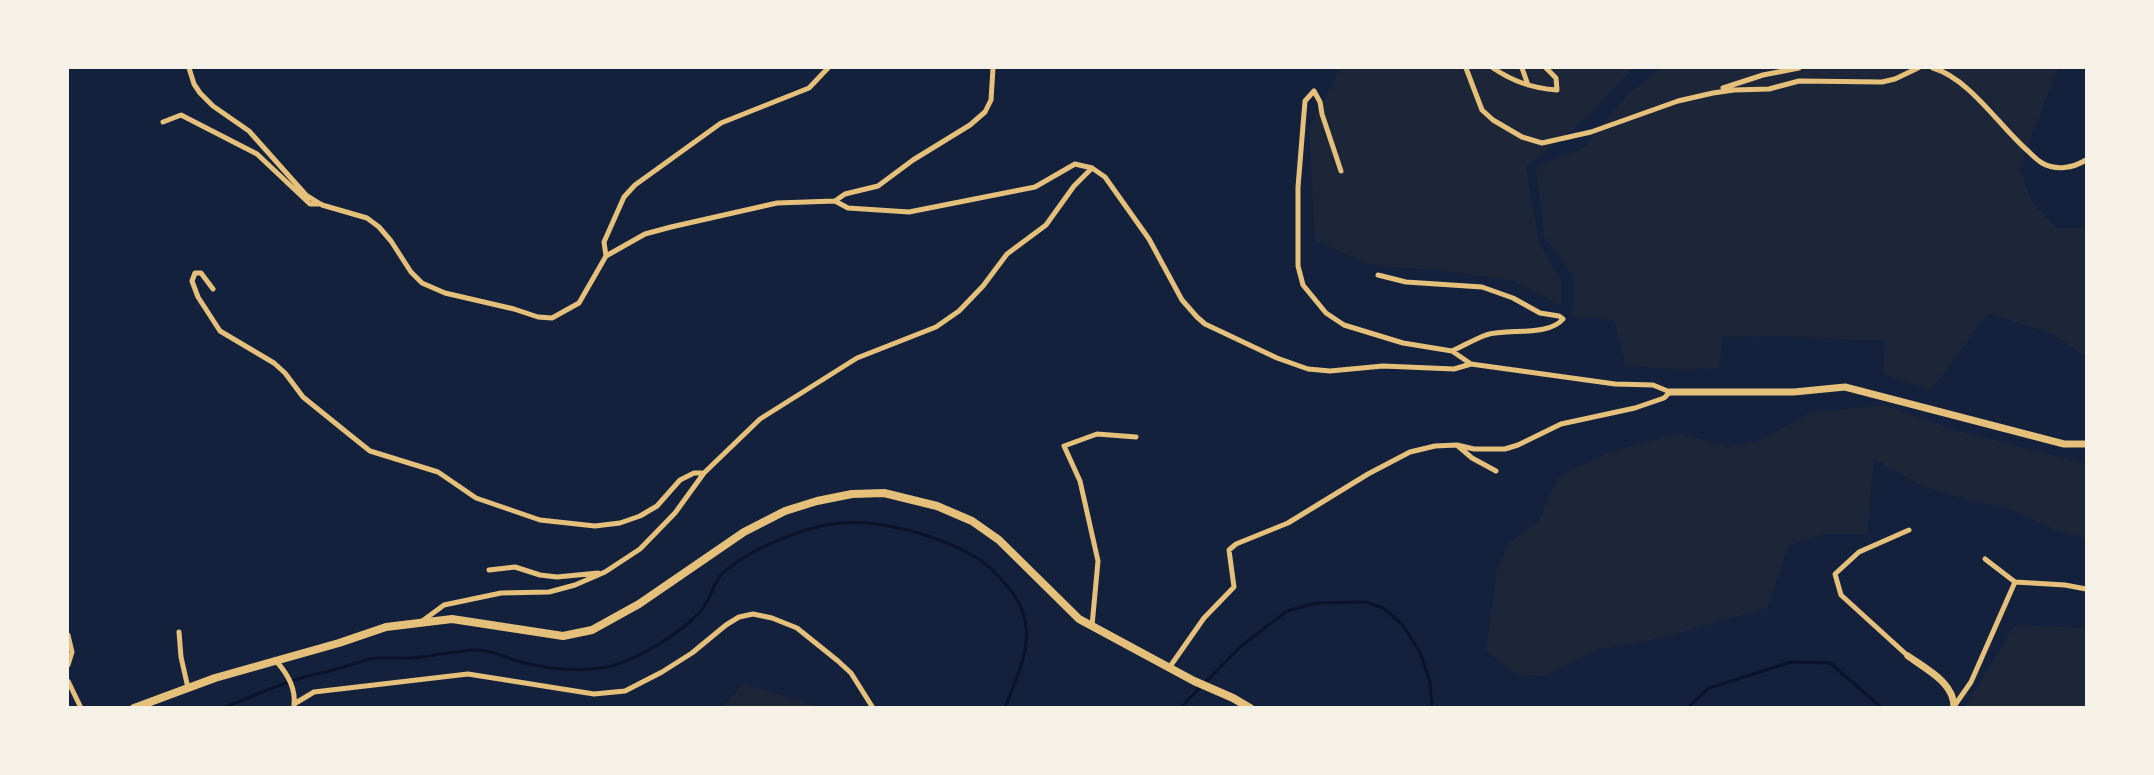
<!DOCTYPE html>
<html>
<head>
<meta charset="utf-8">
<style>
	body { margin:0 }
	#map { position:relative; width:2154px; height:775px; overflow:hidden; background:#14213d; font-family:Helvetica,sans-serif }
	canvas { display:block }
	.frame { position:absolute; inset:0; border:69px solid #f6f1e7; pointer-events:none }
</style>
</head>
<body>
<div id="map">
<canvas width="2154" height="775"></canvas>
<div class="frame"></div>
</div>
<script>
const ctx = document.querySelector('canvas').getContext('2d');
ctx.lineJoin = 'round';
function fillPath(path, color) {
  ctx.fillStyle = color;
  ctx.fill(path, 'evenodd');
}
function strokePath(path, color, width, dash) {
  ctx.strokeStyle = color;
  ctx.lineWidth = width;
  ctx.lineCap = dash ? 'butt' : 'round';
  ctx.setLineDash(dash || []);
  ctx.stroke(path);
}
const green = new Path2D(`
	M1341,68H1633L1588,117L1526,167L1539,242L1562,283L1561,306L1514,281L1446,271L1370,265L1315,240L1309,128Z
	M1661,68H2058L2019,168L2032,202L2057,228H2086V356L2051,333L1988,313L1930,391L1883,373L1885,341L1779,336L1723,337L1719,368L1679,370L1626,366L1614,320L1572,316L1574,278L1544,236L1536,166L1583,148L1629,93Z
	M1884,405L1958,431L2086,464V538L2058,531L2008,508L1972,501L1924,487L1874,459L1867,534H1826L1789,545L1768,607L1665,637L1596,650L1544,676L1515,674L1486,651L1497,569L1510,542L1539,521L1559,476L1610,452L1678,433L1728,447L1760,440L1812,412Z
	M2015,625L2086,628V707H1965Z
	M743,684L821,707H722Z`);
const stream = new Path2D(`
	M223,708C248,698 272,687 298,679C310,675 324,673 336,669C348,666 359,662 370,659C386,656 403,660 420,657C440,655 459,650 479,650C493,651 504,657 517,661C546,669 578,672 606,667C635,662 685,631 703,608C711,598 713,582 723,573C750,549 804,526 841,523C883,519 943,537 979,559C990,566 999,577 1008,587C1042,627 1022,664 1005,708
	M1180,708L1240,647L1287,611L1316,603L1366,602L1383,608L1402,624L1420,652L1430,682L1432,708
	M1687,708L1709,688L1791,662L1830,663L1882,708`);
const minor = new Path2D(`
	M189,68L194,84L200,93L213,106L249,131L306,195L322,205L367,218L379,227L391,241L411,272L422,283L445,293L514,309L538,317L552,318L579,303L606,256L645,234L671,227L777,203L835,201L848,208L909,212L1035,187L1075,164L1092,168L1105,177L1149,239L1182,300L1197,317L1205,324L1277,358L1308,369L1330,371L1383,366L1454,369L1471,364
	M1466,68L1482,110L1493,120L1522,137L1542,143L1591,132L1678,101L1713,93L1734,90L1769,89L1799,81L1882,82L1895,79L1918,68
	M1493,68C1514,82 1532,88 1557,90L1556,78L1546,68
	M1522,68L1528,85
	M1933,68C1970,79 1999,126 2028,151C2032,155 2037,160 2042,163C2056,171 2073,168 2086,160
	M1723,88L1763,75L1799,68
	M163,122L181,115L257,154L310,204H321
	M835,201L845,194L878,186L913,160L970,125L985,112L991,100L993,68
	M606,256L604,242L624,197L635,185L721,123L809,88L828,68
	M1378,275L1406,282L1482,287L1513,298L1540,313L1559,316L1563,319C1548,337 1508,328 1486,335C1475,339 1463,346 1452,351
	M213,289L201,273H195L192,281L198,297L220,331L274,363L285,373L303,397L350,435L370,451L438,472L476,498L540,520L595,526L620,523L640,516L657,506L680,480L694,473H704
	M1458,446L1472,458L1496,471
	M1985,559L2015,582L2065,585L2086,589
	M489,570L515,567L540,575L557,577L598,573
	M421,622L444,605L501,593L549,592L575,585L605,572L640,549L675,513L704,473L760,419L857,358L936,327L959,311L983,286L1007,254L1046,225L1074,186L1092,168
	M1092,626L1098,561L1080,481L1064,446L1097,434L1136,437
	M179,632L181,657L188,688
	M68,635L72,652L68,665
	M1908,656L1841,595L1835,574L1859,552L1909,530
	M276,661C287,673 296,688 294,705
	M1169,668L1204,618L1234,587L1229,550L1236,544L1288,523L1368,474L1410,452L1435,446L1457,445L1474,449H1505L1518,445L1561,424L1635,408L1664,398L1670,392L1653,385L1615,384L1471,364L1452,351L1403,343L1344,325L1326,313L1303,285L1298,266V187L1305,101L1314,91L1320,102L1322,114L1341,171
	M68,681L81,708
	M294,704L314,692L468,674L594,694L625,691L662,672L692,653L726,625L739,617L753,614L772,618L797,628L838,661L851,673L873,708
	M1955,705L1971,682L2015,582`);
const tertiary = new Path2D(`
	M1670,392H1794L1845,387L2064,444H2086
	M1908,656C1926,669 1955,683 1954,708`);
const secondary = new Path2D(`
	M134,708L215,678L339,643L386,627L452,619L563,636L592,630L639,604L744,532L785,511L817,501L852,494L884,493L937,506L972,521L999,540L1079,619L1194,681L1233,698L1250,708`);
fillPath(green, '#1d2539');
strokePath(stream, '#0b132b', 3);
strokePath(minor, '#e5c07b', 5);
strokePath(tertiary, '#e5c07b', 7);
strokePath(secondary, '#e5c07b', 8);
</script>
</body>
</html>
